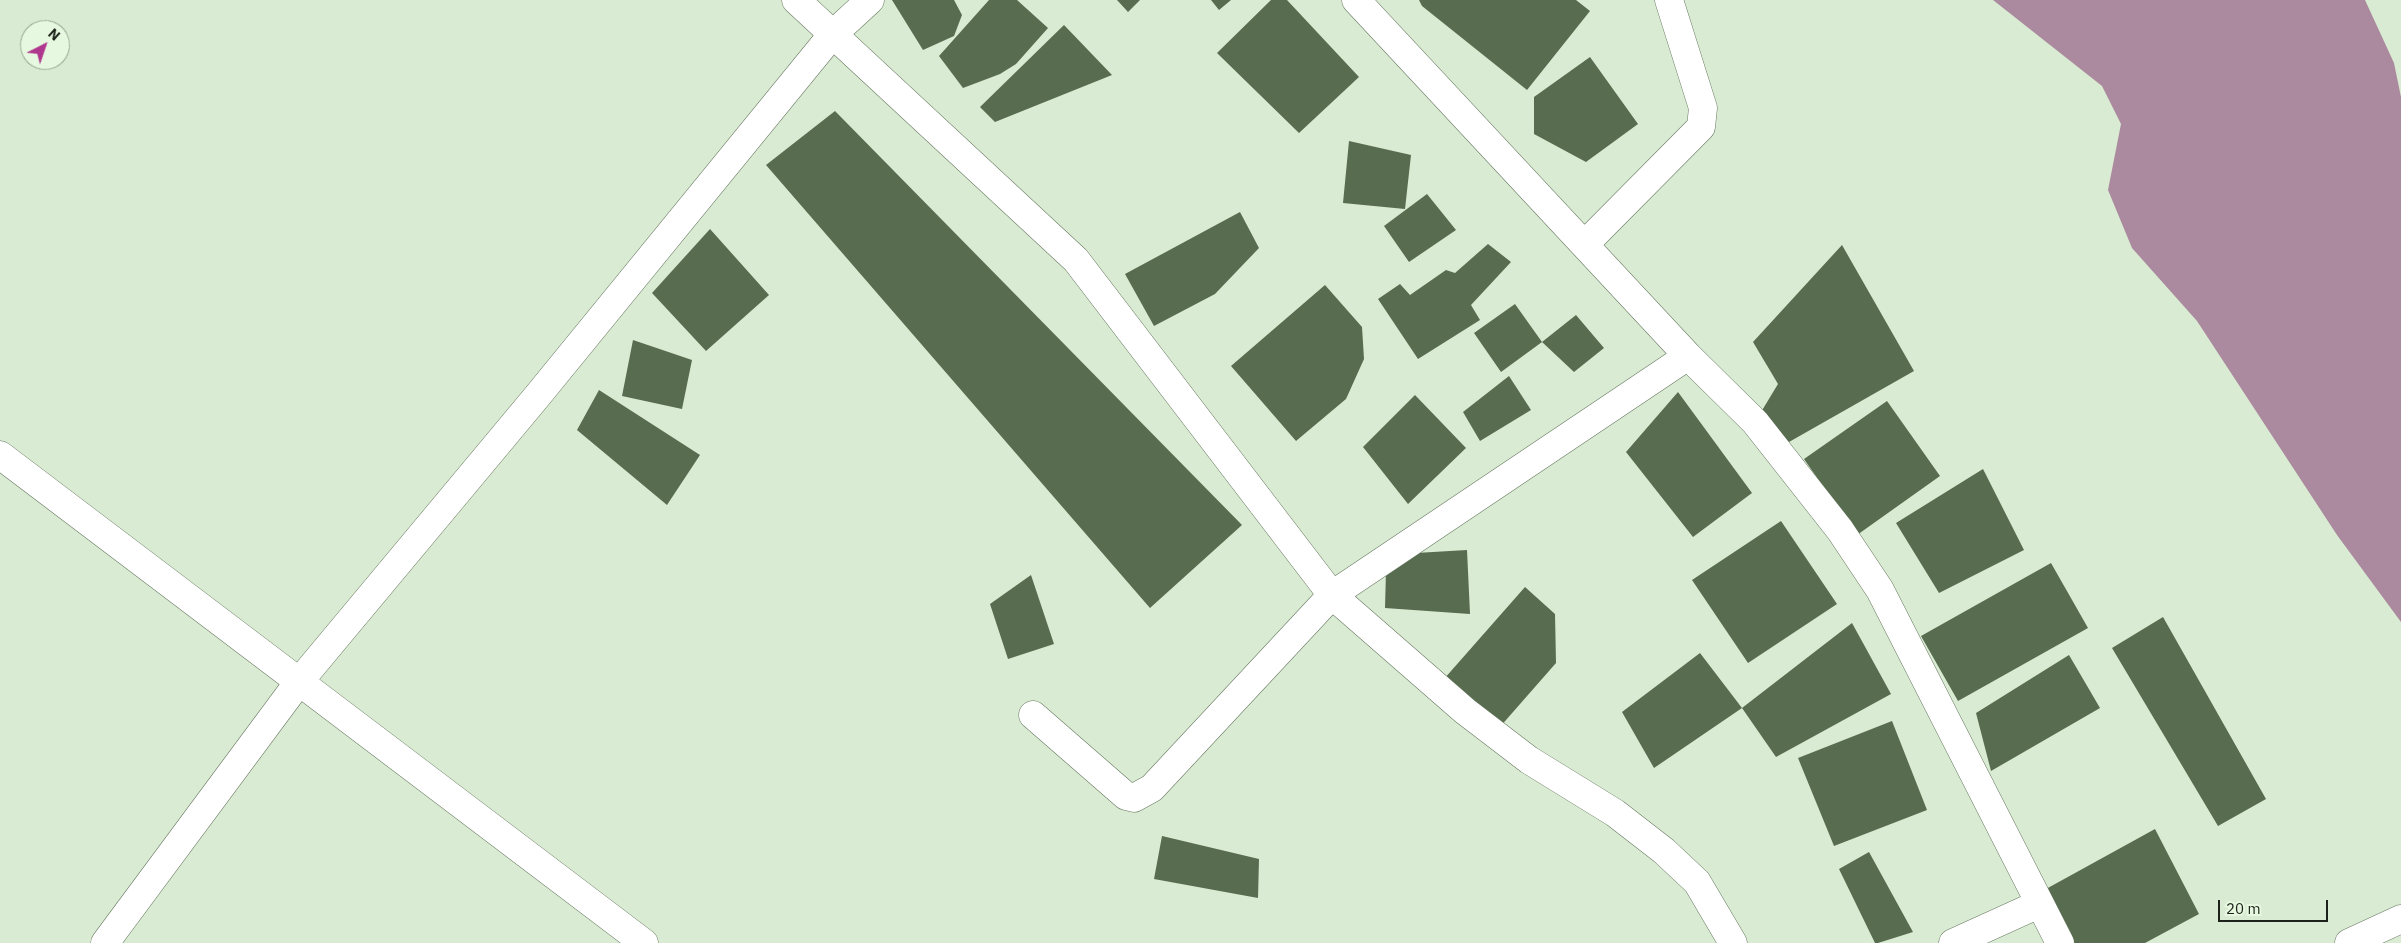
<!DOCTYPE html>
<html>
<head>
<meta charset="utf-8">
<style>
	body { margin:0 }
	#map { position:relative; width:2401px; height:943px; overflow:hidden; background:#d9ebd2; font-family:"IBM Plex Sans",sans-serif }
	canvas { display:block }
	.north { position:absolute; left:20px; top:20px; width:50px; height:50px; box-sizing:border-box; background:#e6f8df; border:1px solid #95a290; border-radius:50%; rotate:41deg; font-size:14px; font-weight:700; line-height:20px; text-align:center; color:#1c2219 }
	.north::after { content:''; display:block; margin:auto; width:18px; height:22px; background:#af378d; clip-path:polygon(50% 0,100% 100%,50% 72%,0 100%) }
	.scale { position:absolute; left:2218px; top:900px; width:110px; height:22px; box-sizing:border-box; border:2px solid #1c2219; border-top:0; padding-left:6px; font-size:15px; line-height:18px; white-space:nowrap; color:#1c2219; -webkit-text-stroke:4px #e6f8df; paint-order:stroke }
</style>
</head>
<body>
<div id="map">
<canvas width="2401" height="943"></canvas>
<div class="north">N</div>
<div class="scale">20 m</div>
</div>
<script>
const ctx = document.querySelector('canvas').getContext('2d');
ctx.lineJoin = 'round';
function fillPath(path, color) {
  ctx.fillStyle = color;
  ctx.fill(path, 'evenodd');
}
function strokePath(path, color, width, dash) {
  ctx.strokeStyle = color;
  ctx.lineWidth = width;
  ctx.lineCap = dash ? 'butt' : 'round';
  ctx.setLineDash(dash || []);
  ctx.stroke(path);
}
const water = new Path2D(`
	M1993,0H2365L2394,63L2401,97V622L2337,535L2197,321L2132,248L2108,190L2121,124L2102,86Z`);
const building = new Path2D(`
	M892,0H954L962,15L954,36L923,50Z
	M989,0H1017L1048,28L1016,64L1000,74L963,88L939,56Z
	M1117,0H1140L1128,12Z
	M1211,0H1231L1219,10Z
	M1271,0H1287L1359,77L1299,133L1217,53Z
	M1419,0H1576L1590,11L1527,90L1422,6Z
	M1064,25L1112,75L995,122L980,107Z
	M1590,57L1638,124L1586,162L1534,134V97Z
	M835,111L1242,525L1150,608L766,165Z
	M1349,141L1411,155L1405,209L1343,203Z
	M1427,194L1456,230L1409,262L1384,226Z
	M1240,212L1259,248L1215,294L1154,326L1125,274Z
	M710,229L769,295L706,351L652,293Z
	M1488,244L1511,262L1471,305L1480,320L1418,359L1378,299L1400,284L1410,295L1446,270L1455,273Z
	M1842,245L1914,371L1789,442L1755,422L1778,384L1753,342Z
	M1325,285L1362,327L1364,359L1346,399L1296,441L1231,366Z
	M1515,304L1542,342L1501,372L1474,333Z
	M1576,315L1604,348L1574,372L1542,342Z
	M633,340L692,360L682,409L622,396Z
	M1509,376L1531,410L1480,441L1463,412Z
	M599,390L700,455L667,505L577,430Z
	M1678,392L1752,493L1693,537L1626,452Z
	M1415,395L1466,448L1408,504L1363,447Z
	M1887,401L1940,476L1857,535L1804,459Z
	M1983,469L2024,550L1939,593L1896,523Z
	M1781,521L1837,604L1748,663L1692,580Z
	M1467,550L1470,614L1385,608L1386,571L1416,553Z
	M2051,563L2088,628L1958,701L1921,636Z
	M1031,575L1054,644L1008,659L990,604Z
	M1525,587L1555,614L1556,663L1499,728L1444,679Z
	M2163,617L2266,799L2218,826L2112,648Z
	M1852,623L1891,694L1776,757L1742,708Z
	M1700,653L1742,708L1654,768L1622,712Z
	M2069,655L2100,708L1991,771L1976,713Z
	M1892,721L1927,810L1834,846L1798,758Z
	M2155,829L2199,914L2145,943H2066L2046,889Z
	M1162,836L1259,859L1258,898L1154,879Z
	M1869,852L1913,932L1878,943H1875L1839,869Z`);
const minor = new Path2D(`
	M796,0L1076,260L1332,595L1465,711L1529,760L1615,813L1664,851L1697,882L1733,943
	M1356,0L1688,356L1755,422L1840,530L1880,590L2060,943
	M1585,244L1701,127L1703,108L1669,0
	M0,455L644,943
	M1033,715L1126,796L1134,798L1152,788L1332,595L1688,356
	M105,943L298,683L539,394L832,35L870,0
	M1953,943L2039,904
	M2349,943L2401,919`);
fillPath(water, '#ab899e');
fillPath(building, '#586c50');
strokePath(minor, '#687862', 29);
strokePath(minor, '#fff', 28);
</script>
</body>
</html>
